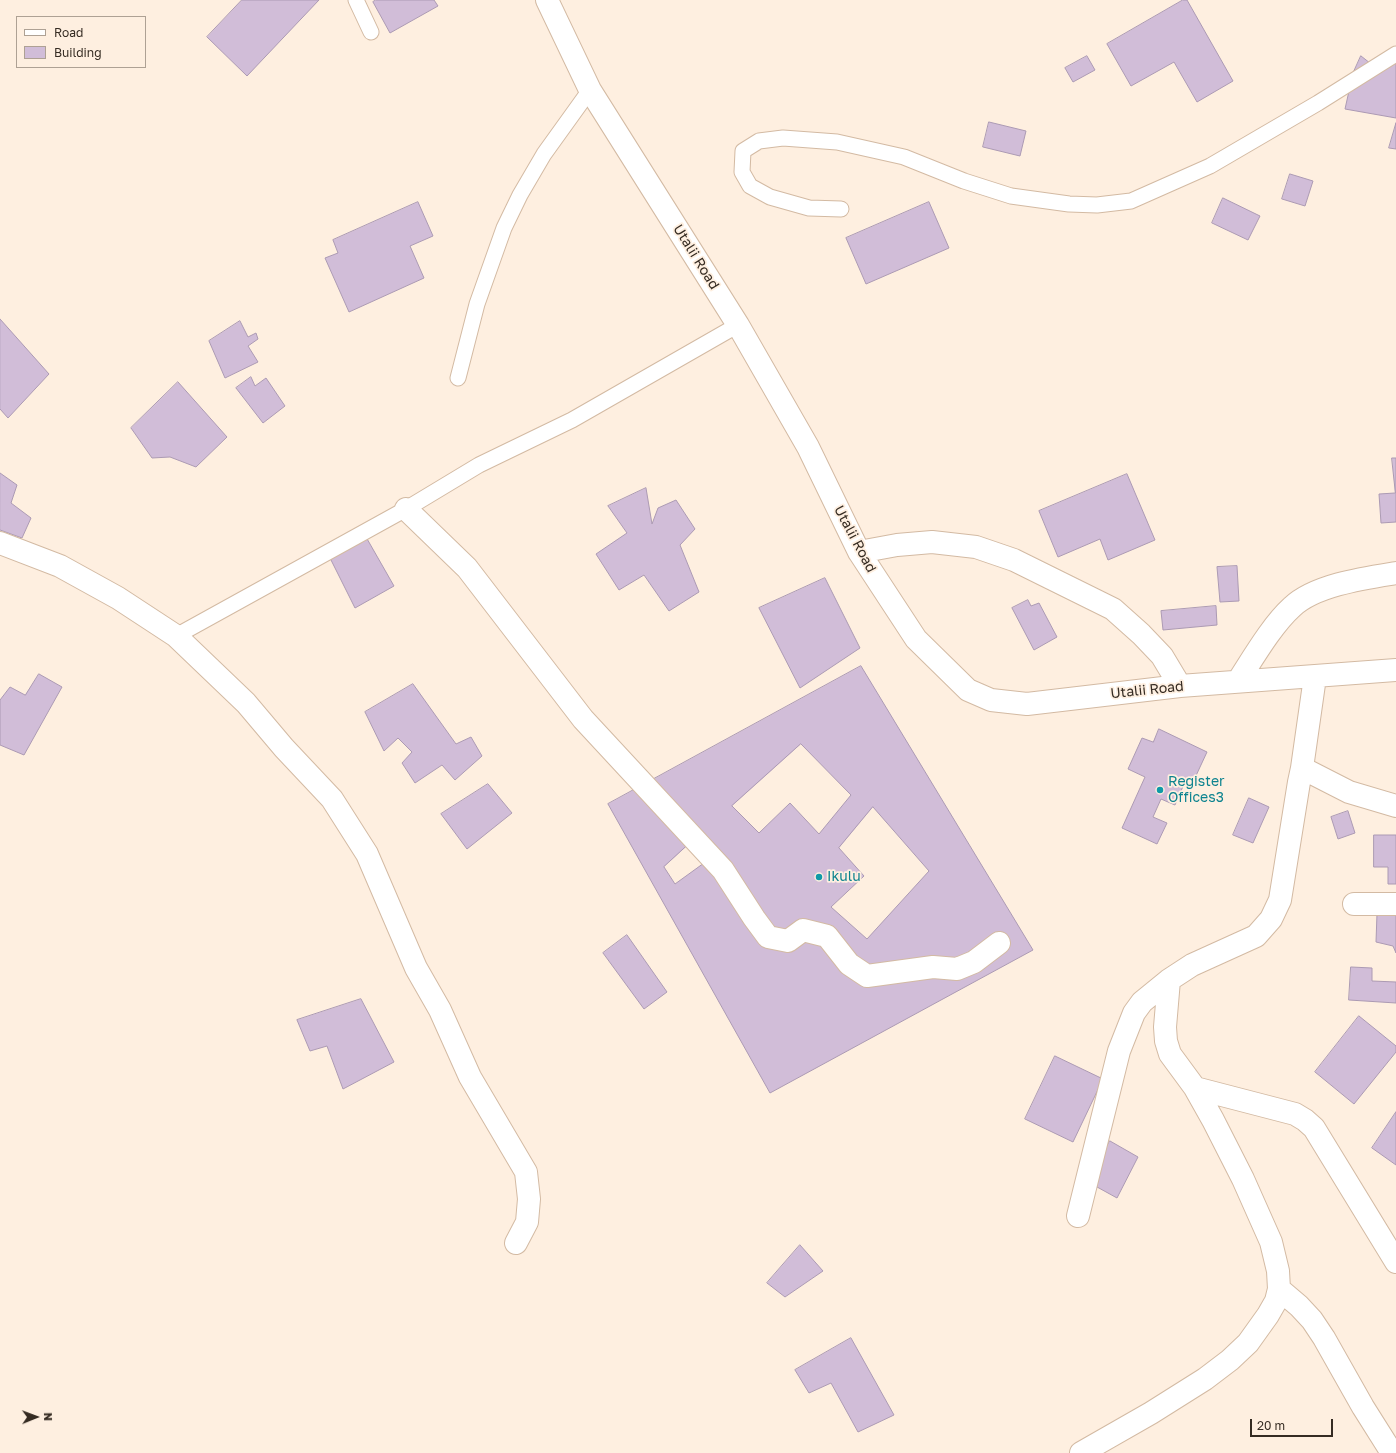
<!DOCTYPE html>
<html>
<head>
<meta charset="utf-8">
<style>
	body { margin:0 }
	#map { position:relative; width:1396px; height:1453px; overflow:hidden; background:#feefe0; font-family:"Golos Text",sans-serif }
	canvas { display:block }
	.legend { position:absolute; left:16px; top:16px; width:130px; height:52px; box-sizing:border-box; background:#feefe0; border:1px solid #aea194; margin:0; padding:5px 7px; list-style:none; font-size:12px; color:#352b22 }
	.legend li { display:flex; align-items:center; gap:8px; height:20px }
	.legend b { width:20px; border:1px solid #aea194 }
	.north { position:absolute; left:16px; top:1397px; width:40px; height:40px; -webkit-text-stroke:3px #feefe0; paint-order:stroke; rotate:89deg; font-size:11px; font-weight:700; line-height:16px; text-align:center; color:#352b22 }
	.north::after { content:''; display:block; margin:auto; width:14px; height:18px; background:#352b22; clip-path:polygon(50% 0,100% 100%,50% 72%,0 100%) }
	.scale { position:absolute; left:1250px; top:1419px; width:83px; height:18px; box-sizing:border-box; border:2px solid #352b22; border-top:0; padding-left:5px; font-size:12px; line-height:14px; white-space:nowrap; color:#352b22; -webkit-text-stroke:3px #feefe0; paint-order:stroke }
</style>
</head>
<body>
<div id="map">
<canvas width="1396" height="1453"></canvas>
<ul class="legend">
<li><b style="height:5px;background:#fff"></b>Road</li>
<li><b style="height:11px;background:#d1bdd8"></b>Building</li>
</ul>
<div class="north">N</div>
<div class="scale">20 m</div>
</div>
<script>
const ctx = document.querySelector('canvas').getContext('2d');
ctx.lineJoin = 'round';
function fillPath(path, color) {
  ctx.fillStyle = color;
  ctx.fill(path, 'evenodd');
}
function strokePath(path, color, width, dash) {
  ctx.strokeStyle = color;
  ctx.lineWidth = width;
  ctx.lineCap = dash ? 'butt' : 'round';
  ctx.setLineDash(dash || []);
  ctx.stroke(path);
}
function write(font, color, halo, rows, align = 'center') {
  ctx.font = font + ' "Golos Text",sans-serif';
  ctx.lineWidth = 3.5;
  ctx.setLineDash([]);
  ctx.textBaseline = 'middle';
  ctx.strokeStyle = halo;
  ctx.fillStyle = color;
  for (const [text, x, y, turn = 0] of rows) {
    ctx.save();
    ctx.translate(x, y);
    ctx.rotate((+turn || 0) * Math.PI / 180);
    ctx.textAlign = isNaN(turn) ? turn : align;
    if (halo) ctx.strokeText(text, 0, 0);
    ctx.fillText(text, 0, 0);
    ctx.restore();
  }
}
const building = new Path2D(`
	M242,0H319L247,76L207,37Z
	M376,0H434L438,6L390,33L373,2Z
	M1183,0H1187L1233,81L1197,102L1174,62L1131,86L1107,44Z
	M1087,56L1095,70L1073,82L1065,68Z
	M1361,56L1375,67L1396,63V118L1345,109L1353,73Z
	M989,122L1026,131L1020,156L983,147Z
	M1396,123V149L1389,148Z
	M1290,174L1313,181L1305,206L1282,199Z
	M1223,198L1260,216L1248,240L1212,223Z
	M418,202L433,236L410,246L424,278L349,312L325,258L338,253L333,240Z
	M929,202L949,248L866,284L846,238Z
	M0,319L49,374L8,418L0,409Z
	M240,321L248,337L256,333L258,339L248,346L258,362L225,378L209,341Z
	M251,377L255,386L266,378L285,406L263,423L236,388Z
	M178,382L227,437L196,467L170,457L152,458L131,428Z
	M1392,458H1396V522L1381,523L1379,494L1395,493Z
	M0,473L17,485L11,503L31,518L22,538L0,530Z
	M1127,474L1155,540L1108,560L1100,539L1058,557L1039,511Z
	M646,488L652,524L658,508L676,500L695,529L680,545L699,592L669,611L644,575L619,590L596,554L627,533L608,506Z
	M366,537L394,586L355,608L330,558Z
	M1237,566L1239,601L1220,602L1217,567Z
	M825,578L860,648L800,688L759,608Z
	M1028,600L1031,606L1039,603L1057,637L1034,650L1012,608Z
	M1216,606L1217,625L1163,630L1161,611Z
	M861,666L1033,950L770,1093L608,804Z
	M39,674L62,687L24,755L0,745V700L10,687L25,695Z
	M413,684L456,744L471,737L482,756L455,780L442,765L415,783L402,763L412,752L398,738L384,751L365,712Z
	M1159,729L1207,752L1194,780L1187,777L1175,805L1161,799L1153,817L1167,823L1157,844L1122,828L1145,777L1128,769L1142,738L1153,742Z
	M801,744L851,795L819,834L790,803L759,833L732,806Z
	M488,784L512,813L467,849L441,814Z
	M1249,798L1269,807L1253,843L1233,835Z
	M873,807L929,871L867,939L831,907L864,876L839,848Z
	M1348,811L1355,833L1338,839L1331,817Z
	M1374,835H1396V884H1388V867H1374Z
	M688,845L704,863L675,884L664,867Z
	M1396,913V953L1393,946L1376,942L1377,914Z
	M627,935L667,992L644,1009L603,953Z
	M1351,967L1372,968V981L1396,982V1003L1349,1000Z
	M361,999L394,1062L343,1089L327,1046L310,1051L297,1020Z
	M1359,1016L1396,1046V1052L1354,1104L1315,1072Z
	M1055,1056L1103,1079L1073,1142L1025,1119Z
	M1396,1112V1165L1372,1148Z
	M1110,1141L1138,1157L1117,1198L1088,1182Z
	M800,1245L823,1271L785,1297L767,1283Z
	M851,1338L894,1415L858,1432L831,1383L809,1393L795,1370Z`);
const lane = new Path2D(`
	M356,0L371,32
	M841,209L809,208L770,197L750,186L742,172L743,151L759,141L783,138L837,142L904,157L964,181L1011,196L1069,204L1097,205L1131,201L1210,166L1318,103L1396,54
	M458,378L477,304L504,228L520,195L544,154L590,90
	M176,636L406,509L479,465L572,420L738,325`);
const street = new Path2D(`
	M547,0L590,90L738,325L808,447L859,552L916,639L968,690L991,700L1027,704L1180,686L1396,670
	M406,509L467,568L583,719L723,870L754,918L768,937L788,941L803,930L827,936L849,964L867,976L933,967L957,969L974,962L999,943
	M0,543L60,566L118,598L176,636L246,703L284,748L332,799L367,854L416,968L440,1010L470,1077L526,1172L529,1199L527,1222L516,1243
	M859,552L897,545L932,542L976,547L1014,560L1113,609L1141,634L1162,656L1180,686
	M1238,681C1253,658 1272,625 1292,607C1315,585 1365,578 1396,573
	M1302,768L1349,792L1396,806
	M1354,904H1396
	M1195,1088L1295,1114L1305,1120L1314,1128L1396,1262
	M1078,1216L1119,1051L1134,1013L1142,1002L1169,980L1192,965L1256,936L1271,919L1280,900L1299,782L1302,768L1315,677
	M1279,1289L1299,1306L1312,1320L1324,1338L1363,1407L1392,1453
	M1081,1453L1151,1413L1205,1379L1230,1360L1248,1343L1268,1315L1276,1301L1279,1289L1278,1271L1271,1242L1243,1179L1213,1120L1195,1088L1170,1054L1166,1041L1165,1027L1169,980`);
const markers = [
	[1160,790,4,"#0f9aa8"],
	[819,877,4,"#0f9aa8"]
];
const streetNames = [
	["Utalii Road",696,257,58],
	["Utalii Road",855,539,62],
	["Utalii Road",1147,690,-6]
];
const cultureNames = [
	["Register",1168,782],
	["Offices3",1168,798],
	["Ikulu",827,877]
];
fillPath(building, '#d1bdd8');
strokePath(building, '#ac9ab3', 1);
strokePath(lane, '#d3baa3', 17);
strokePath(street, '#d3baa3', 24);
strokePath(lane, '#fff', 15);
strokePath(street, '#fff', 22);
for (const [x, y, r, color] of markers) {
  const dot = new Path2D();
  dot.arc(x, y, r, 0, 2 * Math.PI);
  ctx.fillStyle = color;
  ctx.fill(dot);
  strokePath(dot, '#feefe0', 1.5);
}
write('14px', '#352b22', '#feefe0', streetNames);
write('14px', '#0d838f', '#feefe0', cultureNames, 'left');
</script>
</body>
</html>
